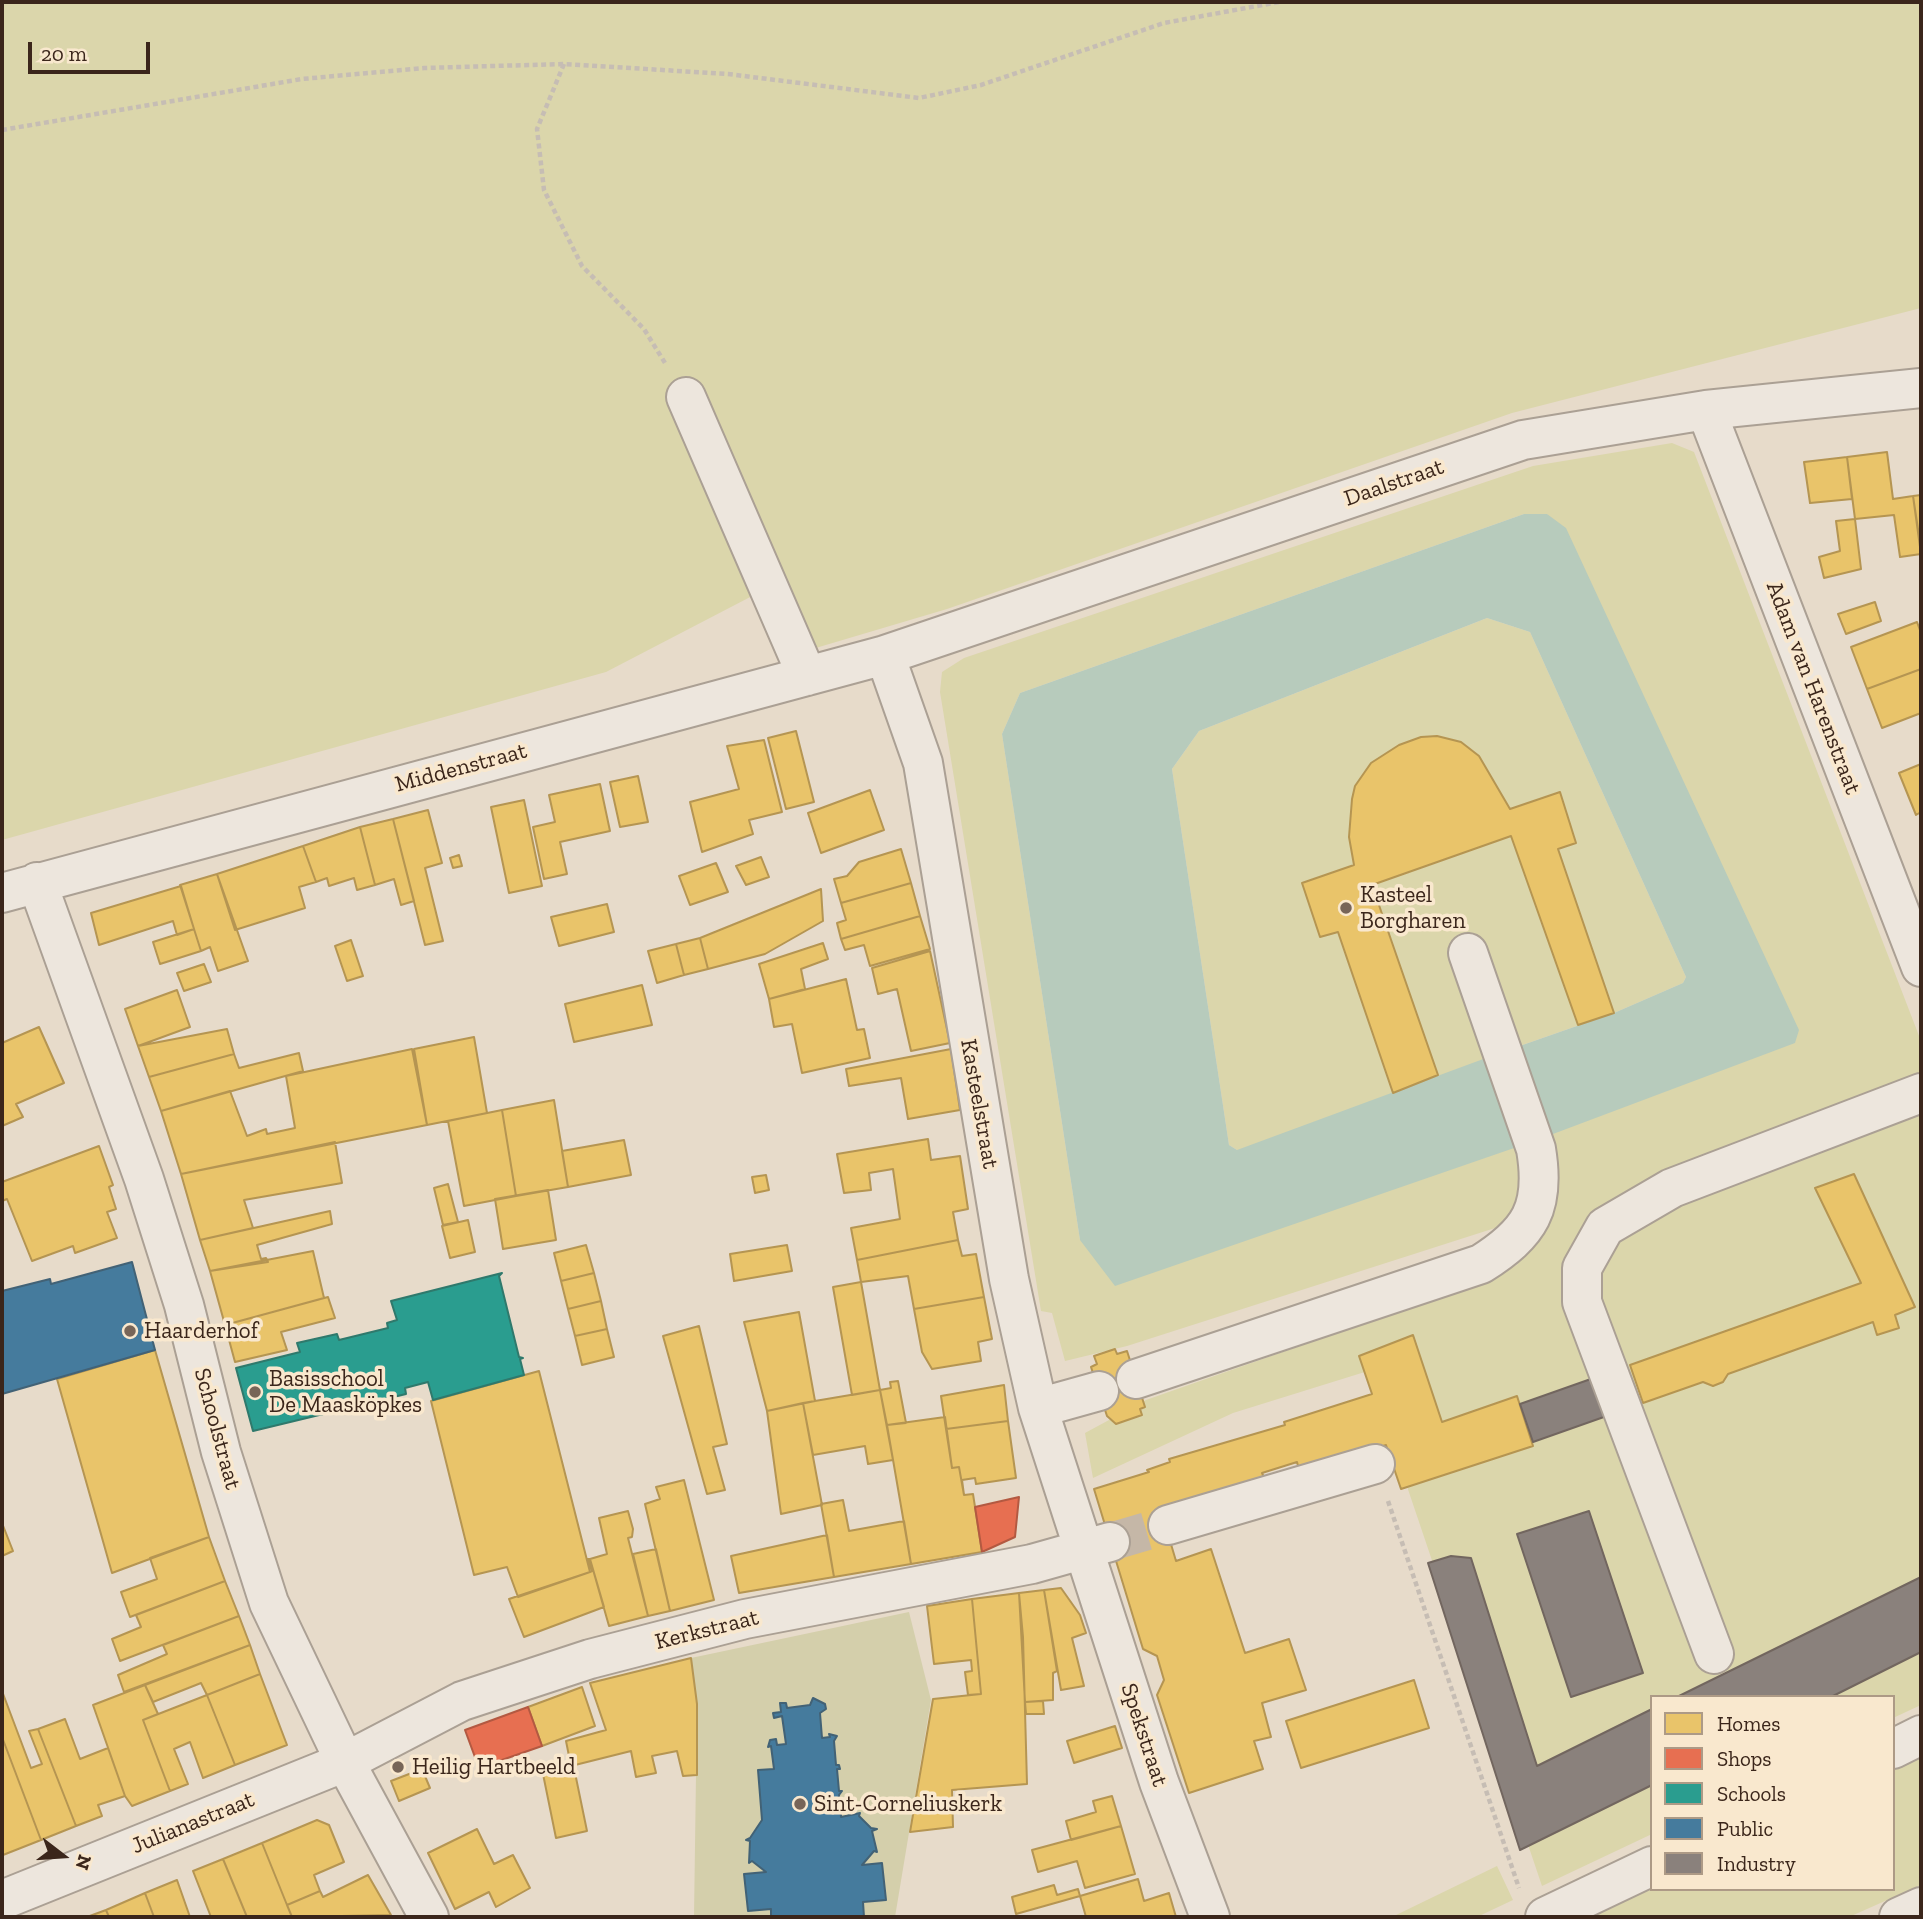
<!DOCTYPE html>
<html>
<head>
<meta charset="utf-8">
<style>
	body { margin:0 }
	#map { position:relative; width:1923px; height:1919px; overflow:hidden; background:#e7dbca; font-family:"Zilla Slab",serif }
	canvas { display:block }
	.frame { position:absolute; inset:0; border:4px solid #3b261b; pointer-events:none }
	.legend { position:absolute; left:1650px; top:1695px; width:245px; height:196px; box-sizing:border-box; background:#f9e8ce; border:2px solid #ad9a86; margin:0; padding:9px 12px; list-style:none; font-size:21px; color:#3b261b }
	.legend li { display:flex; align-items:center; gap:14px; height:35px }
	.legend b { width:35px; border:2px solid #ad9a86 }
	.north { position:absolute; left:28px; top:1821px; width:70px; height:70px; -webkit-text-stroke:5px #f9e8ce; paint-order:stroke; rotate:107deg; font-size:19px; font-weight:700; line-height:28px; text-align:center; color:#3b261b }
	.north::after { content:''; display:block; margin:auto; width:24px; height:32px; background:#3b261b; clip-path:polygon(50% 0,100% 100%,50% 72%,0 100%) }
	.scale { position:absolute; left:28px; top:42px; width:122px; height:32px; box-sizing:border-box; border:4px solid #3b261b; border-top:0; padding-left:9px; font-size:21px; line-height:24px; white-space:nowrap; color:#3b261b; -webkit-text-stroke:5px #f9e8ce; paint-order:stroke }
</style>
</head>
<body>
<div id="map">
<canvas width="1923" height="1919"></canvas>
<div class="frame"></div>
<ul class="legend">
<li><b style="height:19px;background:#e9c46a"></b>Homes</li>
<li><b style="height:19px;background:#e76f51"></b>Shops</li>
<li><b style="height:19px;background:#2a9d8f"></b>Schools</li>
<li><b style="height:19px;background:#457b9d"></b>Public</li>
<li><b style="height:19px;background:#8a817c"></b>Industry</li>
</ul>
<div class="north">N</div>
<div class="scale">20 m</div>
</div>
<script>
const ctx = document.querySelector('canvas').getContext('2d');
ctx.lineJoin = 'round';
function fillPath(path, color) {
  ctx.fillStyle = color;
  ctx.fill(path, 'evenodd');
}
function strokePath(path, color, width, dash) {
  ctx.strokeStyle = color;
  ctx.lineWidth = width;
  ctx.lineCap = dash ? 'butt' : 'round';
  ctx.setLineDash(dash || []);
  ctx.stroke(path);
}
function write(font, color, halo, rows, align = 'center') {
  ctx.font = font + ' "Zilla Slab",serif';
  ctx.lineWidth = 7;
  ctx.setLineDash([]);
  ctx.textBaseline = 'middle';
  ctx.strokeStyle = halo;
  ctx.fillStyle = color;
  for (const [text, x, y, turn = 0] of rows) {
    ctx.save();
    ctx.translate(x, y);
    ctx.rotate((+turn || 0) * Math.PI / 180);
    ctx.textAlign = isNaN(turn) ? turn : align;
    if (halo) ctx.strokeText(text, 0, 0);
    ctx.fillText(text, 0, 0);
    ctx.restore();
  }
}
const green = new Path2D(`
	M2,2H1921V308L1512,413L947,609L809,650L781,581L606,672L2,840Z
	M1672,443L1694,452L1921,1041V1081L1663,1170L1593,1215V1270L1613,1241L1674,1205L1921,1112V1705L1893,1718V1697H1652V1834L1542,1886L1368,1371L1233,1413L1093,1478L1085,1433L1146,1400L1405,1309L1517,1265L1545,1212L1127,1346L1065,1361L1052,1313L1041,1311L940,692L942,672L964,658L1533,466ZM1524,514H1547L1795,1043L1514,1048L1614,1013L1683,983L1686,977L1530,632L1487,618L1199,731L1172,769L1229,1145L1237,1150L1080,1240L1002,734L1020,693Z
	M1921,1753V1885L1849,1917H1587L1652,1886V1889H1893V1767Z
	M1497,1866L1513,1900L1477,1917H1392Z`);
const cemetery = new Path2D(`
	M909,1612L931,1700L895,1917H694L697,1704L691,1658Z`);
const water = new Path2D(`
	M1524,514H1547L1566,528L1799,1030L1795,1043L1545,1137L1514,1048L1614,1013L1683,983L1686,977L1530,632L1487,618L1199,731L1172,769L1229,1145L1237,1150L1486,1058L1517,1147L1115,1286L1080,1240L1002,734L1020,693Z`);
const homes = new Path2D(`
	M1887,452L1893,499L1913,496L1921,554L1900,557L1894,515L1855,519L1847,457Z
	M1847,457L1852,499L1810,503L1804,462Z
	M1921,495V549L1913,496Z
	M1855,519L1861,569L1824,578L1819,557L1840,551L1836,521Z
	M1875,602L1881,621L1846,634L1838,614Z
	M1917,622L1921,633V669L1867,689L1851,647Z
	M1921,669V713L1882,728L1867,689Z
	M796,731L814,802L786,809L768,738Z
	M1437,736L1461,742L1479,756L1510,809L1560,792L1576,843L1558,849L1614,1013L1578,1025L1511,836L1372,885L1438,1075L1393,1093L1338,932L1320,937L1302,883L1354,865L1349,837L1352,799L1355,786L1371,763L1399,745L1421,737Z
	M764,740L782,812L749,820L753,834L702,852L690,802L739,789L727,746Z
	M1921,764V812L1916,815L1899,773Z
	M638,776L648,822L620,827L610,782Z
	M600,784L610,831L560,842L567,874L544,879L533,827L555,822L549,795Z
	M870,790L884,830L821,853L808,813Z
	M524,800L542,886L509,893L491,807Z
	M428,810L442,863L425,868L443,941L425,945L393,819Z
	M393,819L414,901L401,905L394,879L375,885L360,827Z
	M360,827L375,885L357,890L354,878L329,886L327,878L316,882L303,846Z
	M303,846L316,882L299,887L305,908L235,930L217,874Z
	M901,849L911,883L841,903L834,879L847,876L859,862Z
	M459,855L462,866L453,868L450,858Z
	M761,857L769,877L746,885L736,866Z
	M716,863L728,892L690,905L679,876Z
	M217,874L248,961L218,971L210,947L201,951L180,885Z
	M911,883L920,916L841,939L837,923L846,920L841,903Z
	M181,886L194,929L177,935L173,921L99,945L91,913Z
	M821,889L823,921L765,954L708,969L700,938Z
	M607,904L614,932L559,946L551,917Z
	M920,916L930,949L870,966L864,945L845,950L841,939Z
	M194,929L201,951L160,964L153,942Z
	M700,938L708,969L684,975L676,944Z
	M351,940L363,976L347,981L335,946Z
	M823,943L828,959L801,969L805,989L769,999L759,964Z
	M676,944L684,975L657,983L648,951Z
	M930,951L950,1043L911,1051L897,989L878,994L872,968Z
	M204,964L211,982L184,991L177,973Z
	M846,979L857,1030L864,1029L870,1058L802,1073L792,1024L774,1027L769,999Z
	M642,985L652,1025L574,1042L565,1004Z
	M177,990L190,1027L138,1046L125,1009Z
	M39,1027L64,1083L16,1104L23,1117L2,1126V1043Z
	M227,1029L234,1054L149,1077L138,1046Z
	M474,1037L487,1113L427,1125L414,1049Z
	M412,1049L427,1125L181,1174L161,1111L230,1091L247,1136L266,1129L267,1134L295,1128L286,1076Z
	M951,1049L960,1110L908,1119L901,1078L849,1086L846,1069Z
	M299,1053L303,1071L161,1111L149,1077L234,1054L239,1068Z
	M554,1100L568,1187L516,1196L502,1110Z
	M502,1110L516,1196L464,1206L448,1121Z
	M928,1139L931,1160L960,1156L968,1209L953,1212L958,1240L857,1260L851,1228L900,1219L893,1169L869,1173L871,1190L844,1193L837,1154Z
	M624,1140L631,1175L568,1187L562,1151Z
	M335,1142L342,1183L244,1200L253,1228L200,1240L181,1174Z
	M99,1146L113,1185L109,1187L116,1209L107,1212L117,1238L75,1253L73,1246L32,1261L7,1199L2,1201V1182Z
	M1854,1174L1915,1307L1895,1315L1899,1328L1877,1335L1873,1322L1728,1374L1723,1382L1713,1386L1703,1382L1643,1403L1630,1365L1861,1283L1815,1188Z
	M766,1175L769,1190L755,1193L752,1177Z
	M448,1184L458,1222L443,1225L434,1188Z
	M548,1190L556,1240L503,1249L495,1199Z
	M330,1211L332,1224L257,1245L261,1259L266,1258L268,1262L210,1271L200,1240Z
	M468,1220L475,1252L450,1258L442,1226Z
	M958,1240L962,1256L976,1254L984,1297L914,1309L908,1276L861,1282L857,1260Z
	M586,1245L594,1273L561,1281L554,1253Z
	M787,1245L792,1271L734,1281L730,1254Z
	M313,1251L324,1298L225,1325L210,1271Z
	M594,1273L601,1301L568,1309L561,1281Z
	M861,1282L880,1390L852,1395L833,1287Z
	M328,1297L335,1318L281,1332L287,1350L235,1362L225,1325Z
	M984,1297L992,1339L978,1342L981,1361L932,1369L922,1352L914,1309Z
	M601,1301L607,1329L575,1336L568,1309Z
	M799,1312L815,1401L767,1411L744,1322Z
	M699,1326L727,1444L713,1447L725,1490L707,1494L663,1336Z
	M607,1329L614,1357L582,1365L575,1336Z
	M1413,1335L1442,1422L1517,1396L1533,1446L1401,1489L1386,1445L1300,1473L1297,1462L1262,1473L1267,1484L1162,1514L1176,1561L1211,1549L1245,1653L1289,1639L1306,1690L1262,1703L1271,1737L1254,1741L1263,1769L1189,1793L1157,1695L1164,1680L1157,1656L1143,1649L1094,1489L1149,1472L1147,1470L1170,1462L1169,1459L1285,1425L1284,1422L1372,1394L1359,1356Z
	M1115,1349L1117,1354L1127,1351L1145,1407L1140,1409L1142,1415L1116,1424L1107,1416L1091,1367L1097,1364L1094,1356Z
	M155,1350L209,1537L112,1573L57,1379Z
	M539,1371L590,1572L518,1597L507,1567L474,1575L431,1401Z
	M898,1381L906,1423L887,1425L880,1390L891,1388L890,1382Z
	M1004,1385L1008,1421L946,1429L941,1396Z
	M880,1390L893,1460L868,1464L865,1446L813,1455L803,1403Z
	M803,1403L822,1505L781,1514L767,1411Z
	M945,1417L952,1468L959,1467L964,1495L973,1494L982,1552L911,1564L887,1425Z
	M1008,1421L1016,1478L976,1484L975,1478L962,1480L964,1495L959,1467L952,1468L946,1429Z
	M684,1480L714,1600L670,1611L645,1504L660,1499L656,1487Z
	M843,1500L849,1531L904,1521L911,1564L834,1577L821,1504Z
	M628,1511L633,1529L632,1537L628,1538L648,1616L609,1626L590,1559L607,1554L599,1518Z
	M2,1523L13,1551L2,1556Z
	M827,1535L834,1577L739,1593L731,1556Z
	M209,1537L225,1581L130,1617L121,1592L157,1579L150,1558Z
	M656,1549L670,1611L648,1616L633,1554Z
	M588,1559H590L604,1607L524,1637L509,1599L590,1572L592,1571Z
	M225,1581L239,1616L120,1661L112,1639L141,1627L136,1615Z
	M1061,1588L1080,1615L1086,1633L1072,1638L1084,1686L1061,1690L1044,1590Z
	M1044,1590L1057,1671L1053,1673V1700L1025,1702L1019,1593Z
	M1019,1593L1023,1637L1027,1784L952,1790L953,1827L910,1832L933,1699L981,1694L972,1599Z
	M972,1599L981,1694L968,1695L965,1672L972,1671L971,1660L934,1664L927,1606Z
	M239,1616L250,1645L124,1692L118,1675L167,1654L163,1645Z
	M250,1645L260,1674L207,1695L201,1683L153,1702L145,1685Z
	M691,1658L697,1704V1775L683,1776L677,1751L652,1756L656,1773L636,1777L631,1751L571,1766L566,1741L606,1730L590,1683Z
	M260,1674L287,1745L235,1765L207,1695Z
	M1414,1680L1429,1728L1301,1768L1286,1721Z
	M145,1685L158,1714L143,1720L170,1791L132,1806L125,1796L93,1705Z
	M582,1687L595,1726L542,1746L528,1707Z
	M2,1691L31,1768L42,1764L29,1731L38,1729L76,1826L41,1840L2,1737Z
	M207,1695L235,1765L203,1778L190,1742L174,1749L188,1784L170,1791L143,1720Z
	M1043,1701L1044,1714H1026L1025,1702Z
	M65,1719L80,1759L108,1748L125,1796L98,1805L102,1816L76,1826L38,1729Z
	M1115,1726L1122,1748L1074,1763L1067,1741Z
	M2,1737L41,1840L3,1855L2,1850Z
	M574,1768L587,1831L556,1838L543,1774Z
	M422,1769L430,1788L399,1801L391,1781Z
	M1112,1796L1121,1826L1071,1840L1066,1821L1096,1812L1093,1801Z
	M317,1820L329,1825L344,1862L314,1875L320,1891L287,1905L262,1843Z
	M1121,1826L1135,1874L1085,1888L1077,1861L1038,1872L1032,1850Z
	M477,1829L494,1864L513,1855L530,1888L496,1907L489,1892L455,1909L428,1853Z
	M262,1843L287,1905L292,1917H247L223,1859Z
	M223,1859L247,1917H211L193,1871Z
	M368,1875L391,1915L292,1917L287,1905L320,1891L323,1897Z
	M1138,1879L1144,1901L1169,1893L1176,1917H1086L1080,1896Z
	M177,1880L190,1917H154L145,1893Z
	M1054,1885L1057,1895L1078,1889L1080,1896L1016,1914L1012,1897Z
	M145,1893L154,1917H109L106,1910Z
	M106,1910L109,1917H87Z`);
const shops = new Path2D(`
	M1019,1497L1015,1537L982,1552L975,1507Z
	M528,1707L542,1746L479,1768L465,1730Z`);
const schools = new Path2D(`
	M502,1273L499,1276L519,1357L523,1358L520,1359L524,1375L433,1400L428,1382L405,1388L406,1394L253,1431L236,1368L300,1352L297,1343L337,1334L339,1340L388,1328L387,1323L397,1320L391,1301Z`);
const public = new Path2D(`
	M132,1262L155,1350L2,1394V1291L50,1279L51,1284Z
	M813,1698L825,1704L826,1709L820,1713L822,1738L830,1737L829,1734L837,1736L834,1741L836,1765H839L840,1769H837L839,1791H842L839,1795L841,1817L860,1813L859,1816L871,1828L877,1829L872,1831L877,1852L874,1851L862,1865L882,1863L886,1900L863,1902L864,1917H771V1909L748,1911L744,1874L766,1872L752,1861L749,1863L750,1841L746,1840L750,1838L762,1820L758,1770L774,1769L771,1746L768,1747L770,1740L776,1739L777,1745L786,1744L782,1716L774,1718L773,1713L781,1712L780,1703H786L787,1708L810,1705Z`);
const industry = new Path2D(`
	M1605,1374L1618,1412L1533,1442L1520,1404Z
	M1589,1511L1643,1673L1571,1697L1517,1534Z
	M1451,1556L1471,1558L1537,1766L1652,1709V1785L1520,1850L1428,1563Z
	M1921,1577V1652L1831,1697H1677Z`);
const minorTunnel = new Path2D(`
	M1110,1542L1168,1525`);
const path = new Path2D(`
	M564,64L537,129L544,190L582,266L644,329L665,363
	M2,130L302,79L424,68L564,64L728,74L919,98L981,85L1164,23L1279,2
	M1388,1501L1519,1888`);
const minor = new Path2D(`
	M686,397L807,676
	M1706,410L1921,967
	M885,655L923,763L1009,1279L1038,1408L1159,1782L1210,1917
	M37,882L144,1179L184,1305L221,1452L269,1603L345,1762L429,1917
	M2,893L885,655L1523,440L1706,410L1921,388
	M1136,1379L1481,1264C1530,1233 1546,1208 1536,1149L1468,953
	M1038,1408L1099,1391
	M1168,1525L1375,1464
	M1714,1654L1582,1302V1268L1605,1227L1672,1188L1921,1093
	M1893,1749L1921,1735
	M2,1900L345,1762L462,1701L590,1659L745,1619L1032,1564L1110,1542
	M1545,1917L1652,1866
	M1899,1917L1921,1907`);
const markers = [
	[1346,908,7,"#776558"],
	[130,1331,7,"#776558"],
	[255,1392,7,"#776558"],
	[398,1767,7,"#776558"],
	[800,1804,7,"#776558"]
];
const streetNames = [
	["Daalstraat",1394,483,-19],
	["Adam van Harenstraat",1813,688,69],
	["Middenstraat",461,768,-15],
	["Kasteelstraat",979,1104,80],
	["Schoolstraat",217,1429,75],
	["Kerkstraat",707,1630,-14],
	["Spekstraat",1144,1735,72],
	["Julianastraat",193,1823,-22]
];
const poiNames = [
	["Kasteel",1360,895],
	["Borgharen",1360,921],
	["Haarderhof",144,1331],
	["Basisschool",269,1379],
	["De Maasköpkes",269,1405],
	["Heilig Hartbeeld",412,1767],
	["Sint-Corneliuskerk",814,1804]
];
fillPath(green, '#dbd6ab');
fillPath(cemetery, '#d4cfab');
fillPath(water, '#b7cbbc');
fillPath(homes, '#e9c46a');
strokePath(homes, '#b59552', 2);
fillPath(shops, '#e76f51');
strokePath(shops, '#b35941', 2);
fillPath(schools, '#2a9d8f');
strokePath(schools, '#2f796c', 2);
fillPath(public, '#457b9d');
strokePath(public, '#426276', 2);
fillPath(industry, '#8a817c');
strokePath(industry, '#72665f', 2);
strokePath(minorTunnel, '#c5b7a7', 38, [38, 19]);
strokePath(minor, '#aba094', 42);
strokePath(path, '#c6bdb4', 4.5, [5, 3.5]);
strokePath(minor, '#ede6dd', 38);
for (const [x, y, r, color] of markers) {
  const dot = new Path2D();
  dot.arc(x, y, r, 0, 2 * Math.PI);
  ctx.fillStyle = color;
  ctx.fill(dot);
  strokePath(dot, '#f9e8ce', 2.5);
}
write('23px', '#3b261b', '#f9e8ce', streetNames);
write('23px', '#3b261b', '#f9e8ce', poiNames, 'left');
</script>
</body>
</html>
